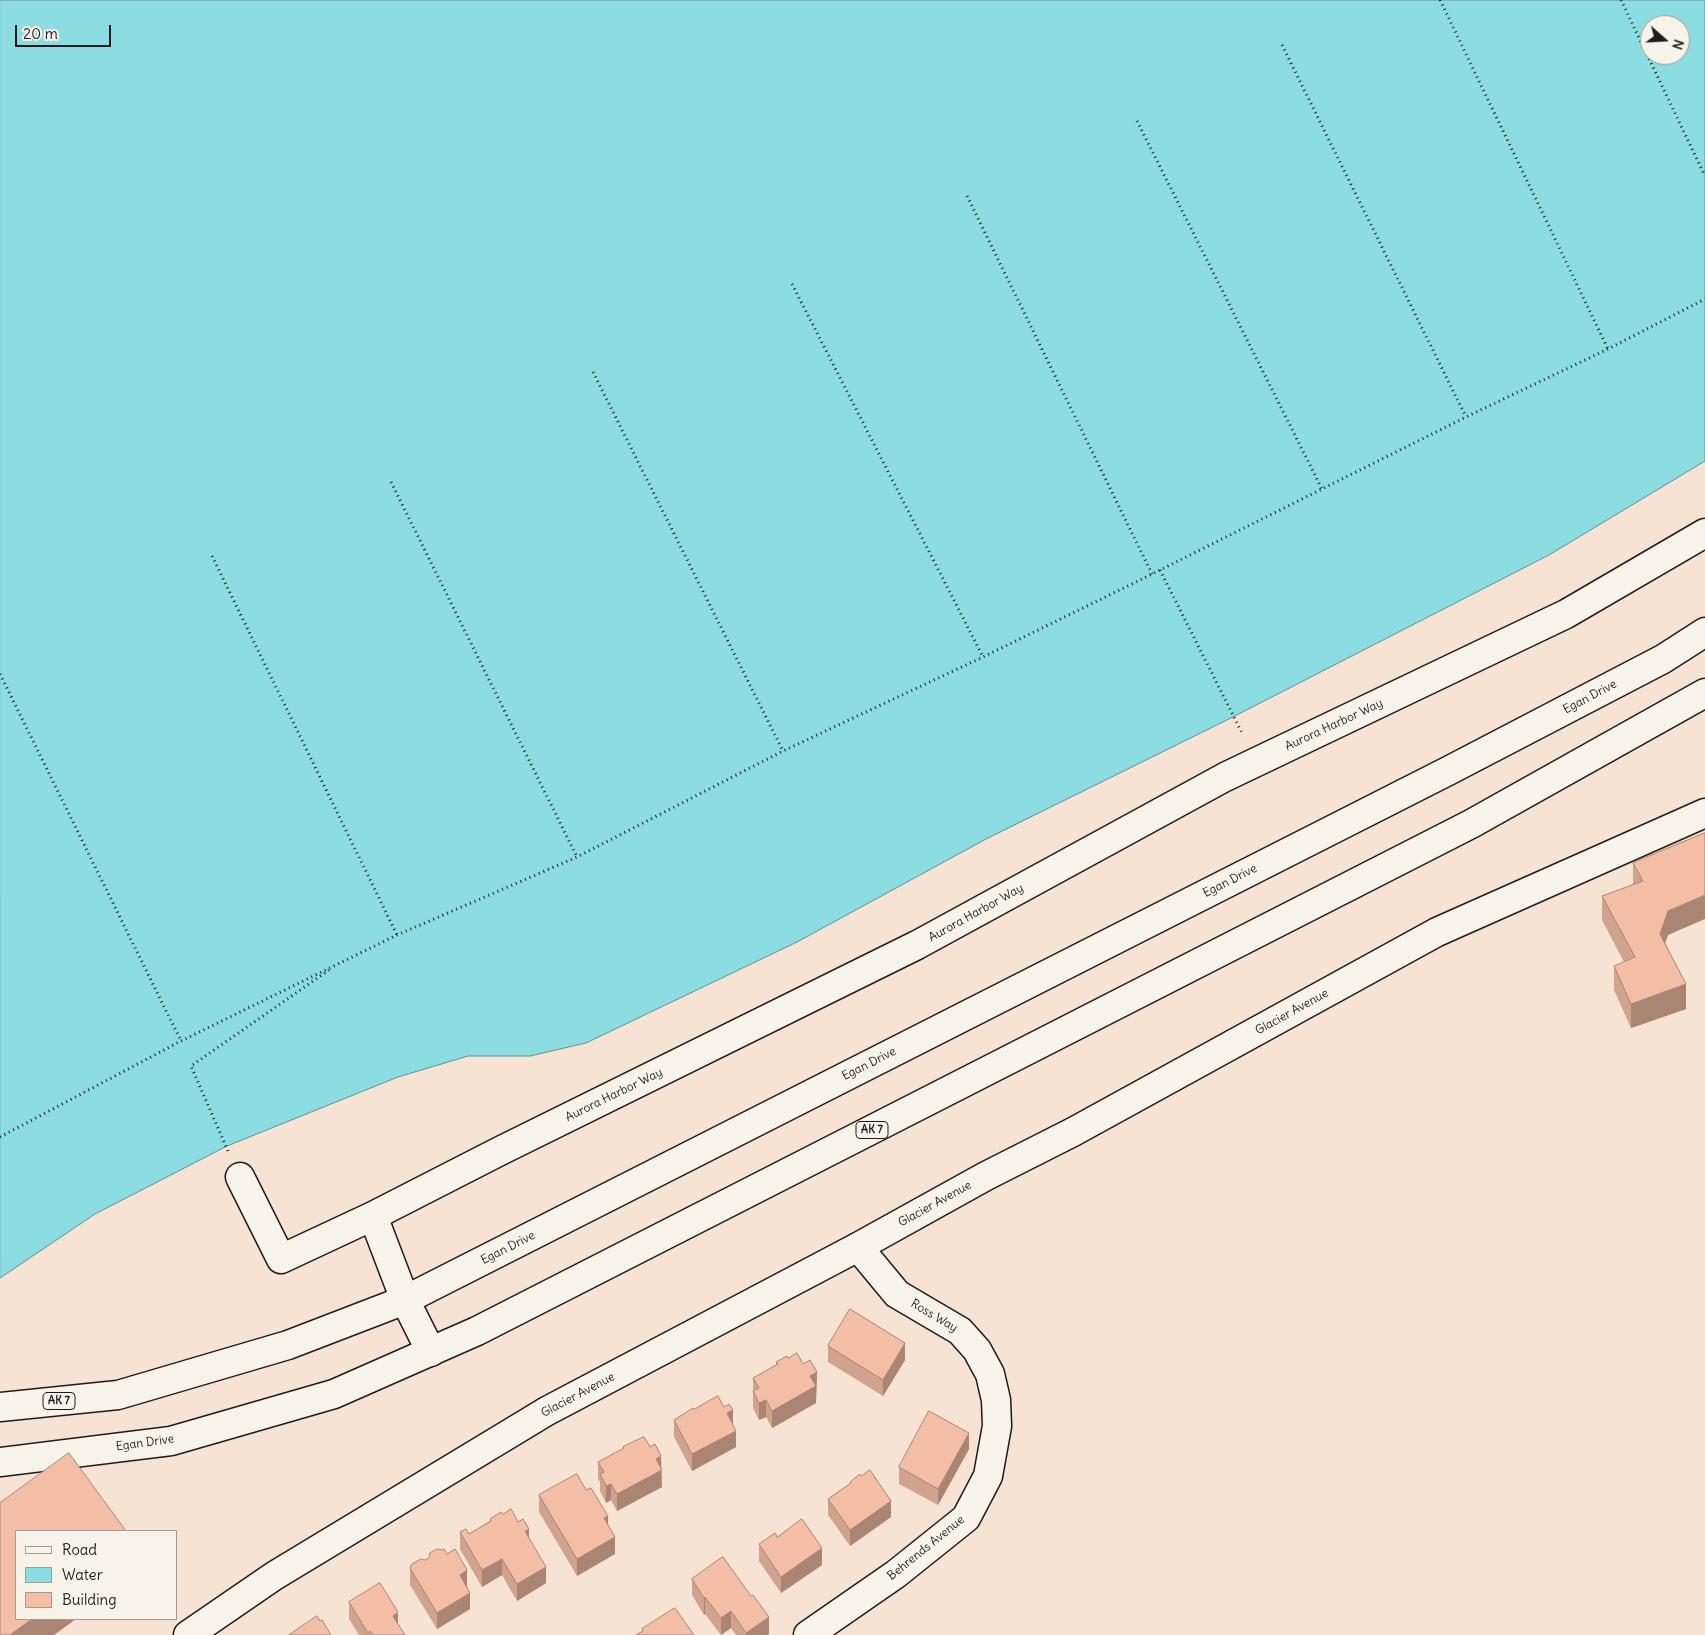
<!DOCTYPE html>
<html>
<head>
<meta charset="utf-8">
<style>
	body { margin:0 }
	#map { position:relative; width:1705px; height:1635px; overflow:hidden; background:#f6e3d4; font-family:Delius,sans-serif }
	canvas { display:block }
	.legend { position:absolute; left:15px; top:1530px; width:162px; height:90px; box-sizing:border-box; background:#f7f3e8; border:1px solid #9f9d96; margin:0; padding:6px 9px; list-style:none; font-size:15px; color:#1c1c1c }
	.legend li { display:flex; align-items:center; gap:10px; height:25px }
	.legend b { width:25px; border:1px solid #9f9d96 }
	.north { position:absolute; left:1640px; top:15px; width:50px; height:50px; box-sizing:border-box; background:#f7f3e8; border:1px solid #9f9d96; border-radius:50%; rotate:109deg; font-size:14px; font-weight:700; line-height:20px; text-align:center; color:#1c1c1c }
	.north::after { content:''; display:block; margin:auto; width:18px; height:22px; background:#1c1c1c; clip-path:polygon(50% 0,100% 100%,50% 72%,0 100%) }
	.scale { position:absolute; left:15px; top:25px; width:96px; height:22px; box-sizing:border-box; border:2px solid #1c1c1c; border-top:0; padding-left:6px; font-size:15px; line-height:18px; white-space:nowrap; color:#1c1c1c; -webkit-text-stroke:4px #f7f3e8; paint-order:stroke }
</style>
</head>
<body>
<div id="map">
<canvas width="1705" height="1635"></canvas>
<ul class="legend">
<li><b style="height:6px;background:#f7f3e8"></b>Road</li>
<li><b style="height:14px;background:#8bdde2"></b>Water</li>
<li><b style="height:14px;background:#f3bea5"></b>Building</li>
</ul>
<div class="north">N</div>
<div class="scale">20 m</div>
</div>
<script>
const ctx = document.querySelector('canvas').getContext('2d');
ctx.lineJoin = 'round';
function fillPath(path, color) {
  ctx.fillStyle = color;
  ctx.fill(path, 'evenodd');
}
function strokePath(path, color, width, dash) {
  ctx.strokeStyle = color;
  ctx.lineWidth = width;
  ctx.lineCap = dash ? 'butt' : 'round';
  ctx.setLineDash(dash || []);
  ctx.stroke(path);
}
function write(font, color, halo, rows, align = 'center') {
  ctx.font = font + ' Delius,sans-serif';
  ctx.lineWidth = 4;
  ctx.setLineDash([]);
  ctx.textBaseline = 'middle';
  ctx.strokeStyle = halo;
  ctx.fillStyle = color;
  for (const [text, x, y, turn = 0] of rows) {
    ctx.save();
    ctx.translate(x, y);
    ctx.rotate((+turn || 0) * Math.PI / 180);
    ctx.textAlign = isNaN(turn) ? turn : align;
    if (halo) ctx.strokeText(text, 0, 0);
    ctx.fillText(text, 0, 0);
    ctx.restore();
  }
}
const water = new Path2D(`
	M0,0H1705V461L1549,555L1225,721L986,839L797,942L586,1043L530,1056H468L398,1077L227,1146L95,1214L0,1278ZM1650,25H1680V55H1650Z`);
const path = new Path2D(`
	M1440,0L1608,349
	M1621,0L1705,176
	M1282,45L1466,417
	M1137,121L1322,489
	M967,196L1152,574
	M792,284L983,657
	M593,372L783,751
	M391,482L577,857
	M212,556L397,935
	M1160,570L1243,735
	M0,674L181,1041
	M0,1137L181,1041L397,935L577,857L783,751L983,657L1136,582L1466,417L1608,349L1705,299
	M228,1151L191,1066L329,970`);
const street = new Path2D(`
	M240,1177L281,1259L373,1216
	M431,1352L405,1300L373,1216L500,1151L917,945L1225,777L1566,614L1705,533
	M808,1635L896,1574L966,1518L988,1476L997,1426L996,1400L990,1374L977,1350L960,1331L897,1294L858,1247`);
const secondary = new Path2D(`
	M188,1635L274,1576L547,1411L858,1247L986,1176L1073,1132L1437,932L1705,813`);
const highway = new Path2D(`
	M0,1407L118,1395L288,1345L405,1300L1448,771L1663,659L1705,632
	M0,1462L171,1441L334,1394L477,1331L1471,824L1705,693`);
const wall = new Path2D(`
	M1705,833L1665,943L1686,1009L1631,1028L1614,990V966L1624,962L1602,920V896L1633,885V863Z
	M828,1346L905,1360L883,1396L828,1362Z
	M788,1358L803,1364L817,1372L816,1403L772,1428L766,1417L759,1420L753,1408V1378L776,1365V1362Z
	M694,1409L733,1424L736,1447L692,1471L674,1437V1420Z
	M623,1447L661,1468L662,1487L617,1511L611,1500L606,1503L600,1491V1482L598,1479V1462L623,1449Z
	M969,1449L938,1505L899,1484V1467Z
	M850,1482L891,1517L850,1546L828,1515V1499L850,1484Z
	M586,1490L608,1524L615,1554L577,1576L539,1512V1495Z
	M503,1514L518,1522L529,1537L546,1583L517,1601L502,1575L482,1587L460,1549V1532L469,1534L490,1521V1519Z
	M777,1537L822,1565L781,1593L759,1561V1544Z
	M410,1568L467,1587L470,1609L437,1629L410,1585Z
	M692,1579L769,1634L767,1635H736L731,1628L721,1635L705,1614L704,1615L692,1595Z
	M349,1602L398,1624L405,1635H359L349,1619Z`);
const shadedWall = new Path2D(`
	M1705,895V919L1668,935L1660,958V934L1668,911Z
	M1686,984V1009L1631,1028V1004Z
	M905,1343V1360L883,1396V1380Z
	M817,1372L816,1403L772,1428V1411L810,1376Z
	M766,1400V1417L759,1420V1403Z
	M733,1410V1427L727,1413Z
	M736,1431V1447L692,1471V1454Z
	M969,1433V1449L938,1505V1489Z
	M661,1456L662,1487L617,1511V1494L656,1459Z
	M611,1484V1500L606,1503V1486Z
	M891,1501V1517L850,1546V1530Z
	M608,1516V1533L604,1518Z
	M529,1529V1546L525,1531Z
	M615,1537V1554L577,1576V1559Z
	M822,1548V1565L781,1593V1577Z
	M502,1559V1575L482,1587V1570Z
	M546,1567V1583L517,1601V1584Z
	M467,1570V1587L460,1592V1575Z
	M470,1593V1609L437,1629V1613Z
	M705,1597V1614L704,1615V1598Z
	M731,1611V1628L721,1635V1618Z
	M398,1612V1629L393,1616Z
	M769,1617V1634L767,1635H746V1633Z
	M32,1619H76L54,1635H10Z`);
const building = new Path2D(`
	M1705,833V895L1668,911L1660,934L1686,984L1631,1004L1614,966L1635,957L1602,896L1643,881L1633,863Z
	M850,1309L905,1343L883,1380L828,1346Z
	M797,1353L803,1364L810,1360L817,1372L810,1376L816,1386L772,1411L766,1400L759,1403L753,1391L759,1388L753,1378L778,1364L776,1362L787,1356L788,1358Z
	M718,1396L724,1407L729,1404L733,1410L727,1413L736,1431L692,1454L674,1420L693,1408L694,1409Z
	M929,1411L969,1433L938,1489L899,1467Z
	M644,1437L650,1447L655,1444L661,1456L656,1459L662,1470L617,1494L611,1484L606,1486L600,1474L604,1472L598,1462L624,1448L623,1447Z
	M69,1453L126,1531H16V1619H32L10,1635H0V1503Z
	M870,1470L891,1501L850,1530L828,1499L851,1483L850,1482L860,1474L861,1476Z
	M577,1474L586,1490L591,1488L608,1516L604,1518L615,1537L577,1559L539,1495Z
	M511,1509L518,1522L523,1519L529,1529L525,1531L546,1567L517,1584L502,1559L482,1570L460,1532L466,1529L469,1534L491,1521L490,1519L501,1512L503,1514Z
	M802,1519L822,1548L781,1577L759,1544L775,1533L777,1537Z
	M438,1549L442,1550L444,1549L447,1554L455,1549L467,1570L460,1575L470,1593L437,1613L410,1568L412,1564L421,1559L425,1560L429,1558L430,1553Z
	M723,1557L751,1596L753,1595L769,1617L746,1633L731,1611L721,1618L705,1597L704,1598L692,1579Z
	M380,1583L398,1612L393,1616L405,1635H373L370,1631L368,1633L349,1602Z
	M675,1608L694,1635H636L643,1631L642,1629Z
	M317,1616L320,1621L322,1620L331,1635H289Z`);
const shields = [
	[872,1130,32],
	[59,1401,32]
];
const shieldNames = [
	["AK 7",872,1130],
	["AK 7",59,1401]
];
const streetNames = [
	["Egan Drive",1590,697,-28],
	["Aurora Harbor Way",1334,725,-25],
	["Egan Drive",1230,881,-27],
	["Aurora Harbor Way",976,913,-29],
	["Glacier Avenue",1292,1012,-29],
	["Egan Drive",869,1064,-27],
	["Aurora Harbor Way",614,1095,-26],
	["Glacier Avenue",935,1204,-29],
	["Egan Drive",508,1248,-27],
	["Ross Way",934,1316,31],
	["Glacier Avenue",578,1395,-28],
	["Egan Drive",145,1443,-8],
	["Behrends Avenue",926,1548,-39]
];
fillPath(water, '#8bdde2');
strokePath(water, '#5f9093', 1);
strokePath(street, '#1c1c1c', 31);
strokePath(secondary, '#1c1c1c', 31);
strokePath(highway, '#1c1c1c', 31);
strokePath(path, '#1c1c1c', 3, [1, 4]);
strokePath(street, '#f7f3e8', 28);
strokePath(secondary, '#f7f3e8', 28);
strokePath(highway, '#f7f3e8', 28);
fillPath(wall, '#d1a38e');
fillPath(shadedWall, '#aa8574');
fillPath(building, '#f3bea5');
strokePath(building, '#aa8574', 1);
for (const [x, y, w] of shields) {
  const box = new Path2D();
  box.roundRect(x - w / 2, y - 8.5, w, 17, 4);
  ctx.fillStyle = '#f7f3e8';
  ctx.fill(box);
  strokePath(box, '#1c1c1c', 1);
}
write('bold 11px', '#1c1c1c', null, shieldNames);
write('12px', '#1c1c1c', '#f7f3e8', streetNames);
</script>
</body>
</html>
